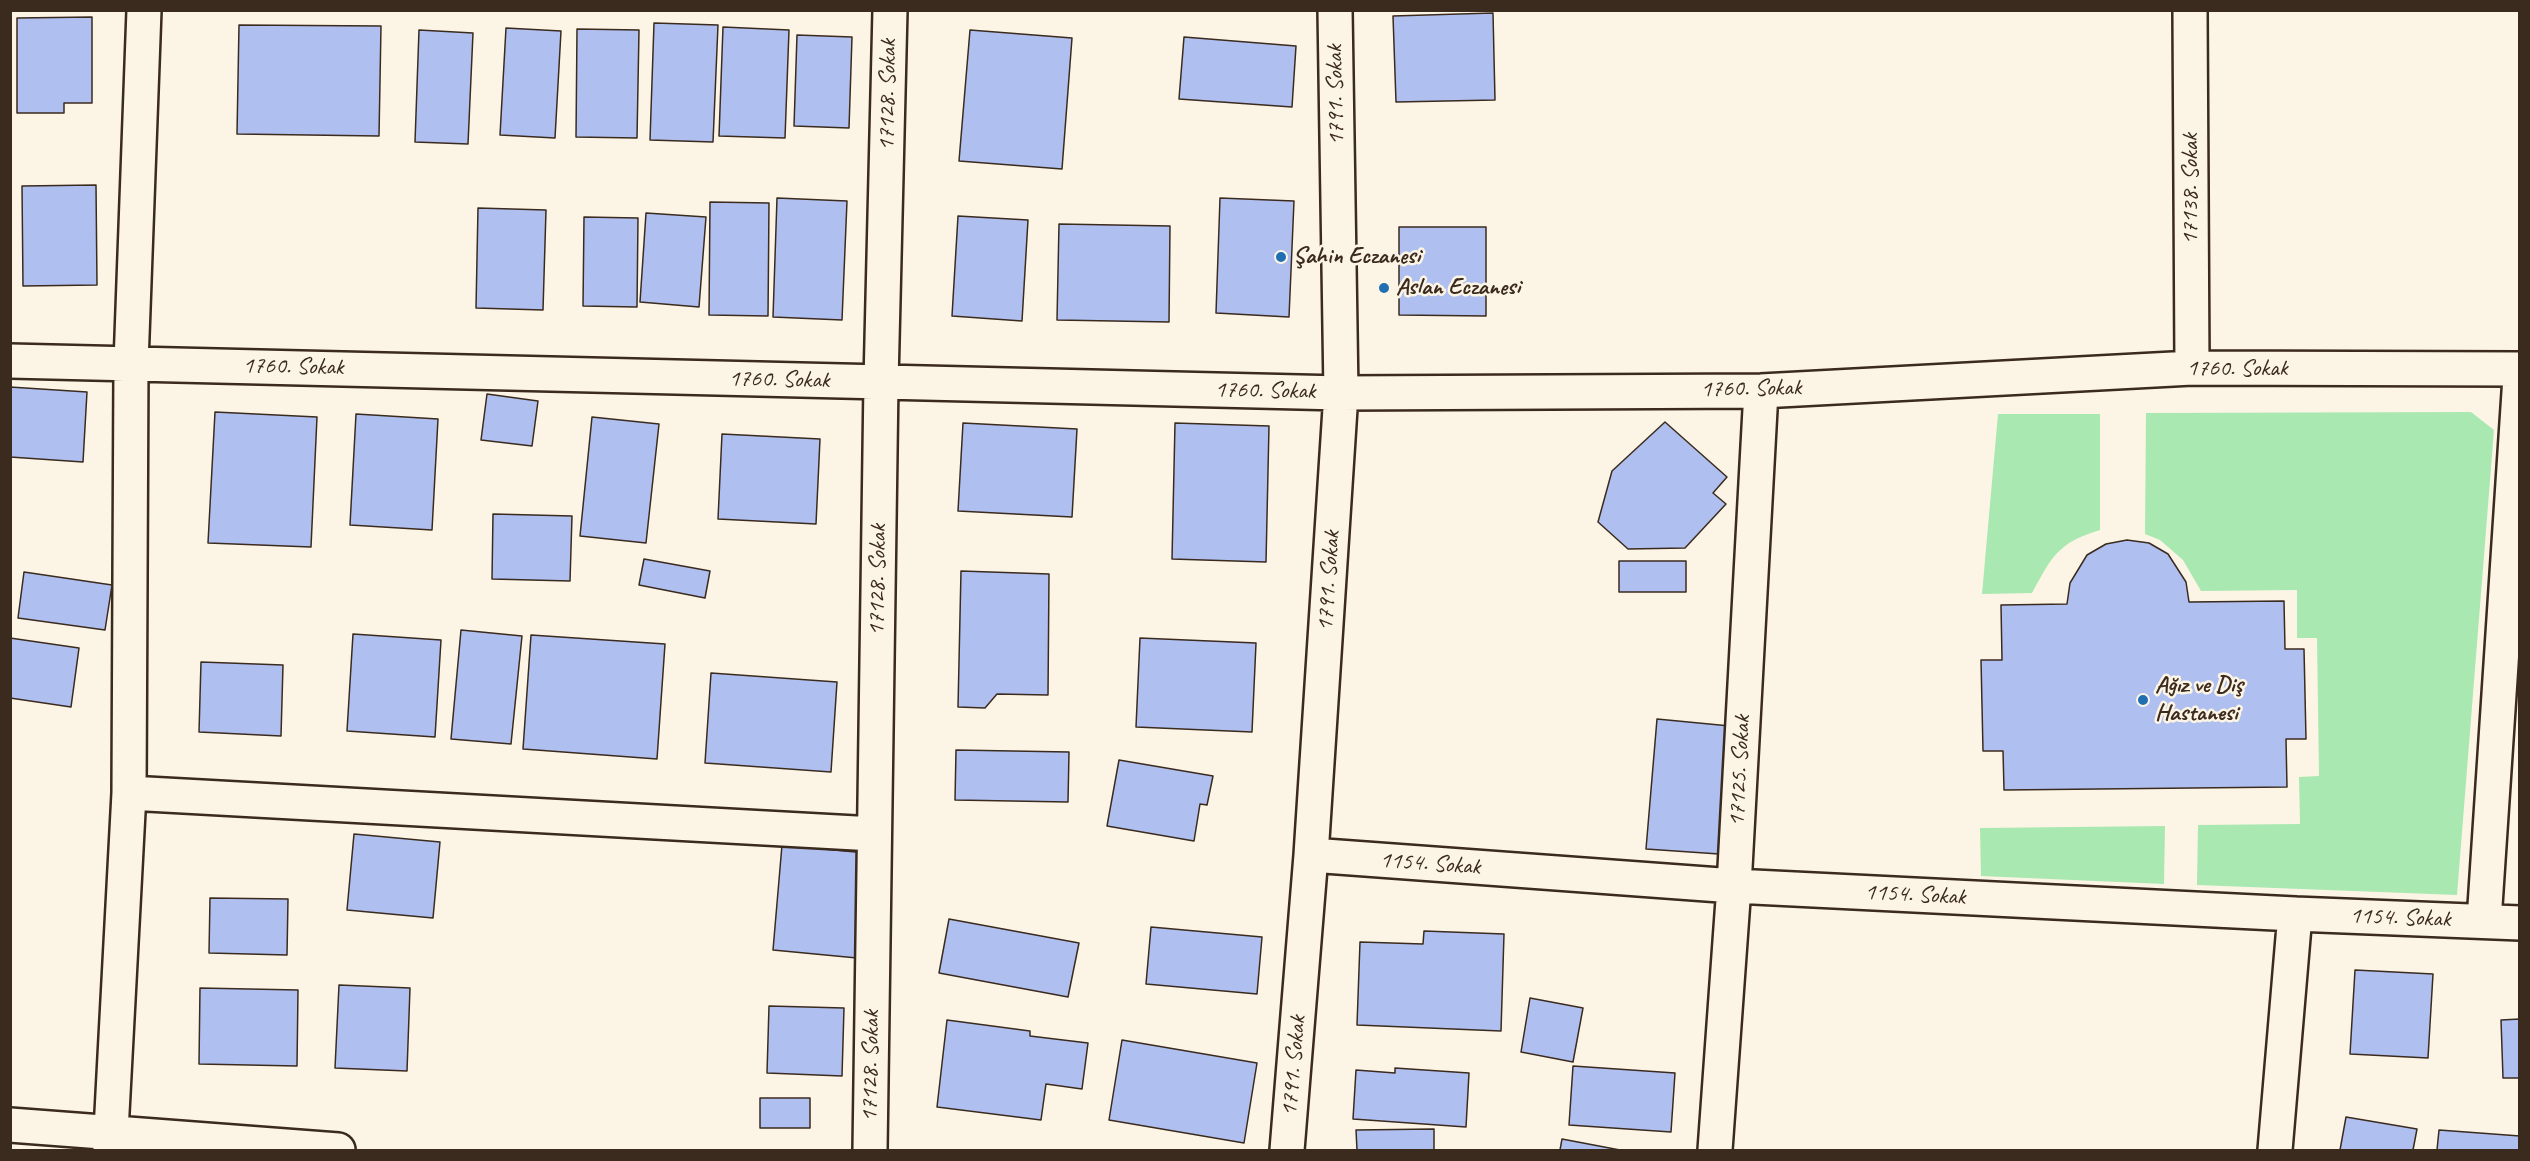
<!DOCTYPE html>
<html>
<head>
<meta charset="utf-8">
<style>
	body { margin:0 }
	#map { position:relative; width:2530px; height:1161px; overflow:hidden; background:#fcf5e5; font-family:Caveat,sans-serif }
	canvas { display:block }
	.frame { position:absolute; inset:0; border:12px solid #3b2a1e; pointer-events:none }
</style>
</head>
<body>
<div id="map">
<canvas width="2530" height="1161"></canvas>
<div class="frame"></div>
</div>
<script>
const ctx = document.querySelector('canvas').getContext('2d');
ctx.lineJoin = 'round';
function fillPath(path, color) {
  ctx.fillStyle = color;
  ctx.fill(path, 'evenodd');
}
function strokePath(path, color, width, dash) {
  ctx.strokeStyle = color;
  ctx.lineWidth = width;
  ctx.lineCap = dash ? 'butt' : 'round';
  ctx.setLineDash(dash || []);
  ctx.stroke(path);
}
function write(font, color, halo, rows, align = 'center') {
  ctx.font = font + ' Caveat,sans-serif';
  ctx.lineWidth = 5;
  ctx.setLineDash([]);
  ctx.textBaseline = 'middle';
  ctx.strokeStyle = halo;
  ctx.fillStyle = color;
  for (const [text, x, y, turn = 0] of rows) {
    ctx.save();
    ctx.translate(x, y);
    ctx.rotate((+turn || 0) * Math.PI / 180);
    ctx.textAlign = isNaN(turn) ? turn : align;
    if (halo) ctx.strokeText(text, 0, 0);
    ctx.fillText(text, 0, 0);
    ctx.restore();
  }
}
const green = new Path2D(`
	M2471,412L2494,430L2457,895L2197,885L2198,825L2300,824L2299,777L2319,776L2317,638H2297V590L2201,591L2183,560L2160,540L2145,534L2146,413Z
	M1998,414H2100V530C2057,543 2052,557 2032,593L1982,594Z
	M2165,826L2164,884L1981,876L1980,828Z`);
const building = new Path2D(`
	M1493,13L1495,100L1396,102L1393,16Z
	M92,17V103H64V113H17V18Z
	M654,23L718,25L713,142L650,140Z
	M239,25L381,26L379,136L237,134Z
	M723,27L789,30L785,138L719,136Z
	M506,28L561,31L555,138L500,135Z
	M577,29L639,30L637,138L576,137Z
	M419,30L473,33L468,144L415,142Z
	M970,30L1072,38L1062,169L959,161Z
	M797,35L852,37L849,128L794,126Z
	M1184,37L1296,46L1292,107L1179,99Z
	M96,185L97,285L23,286L22,186Z
	M777,198L847,201L842,320L773,317Z
	M1220,198L1294,201L1289,317L1216,313Z
	M710,202L769,203L768,316L709,315Z
	M478,208L546,210L543,310L476,308Z
	M646,213L706,217L699,307L640,302Z
	M958,216L1028,220L1022,321L952,316Z
	M584,217L638,218L637,307L583,306Z
	M1059,224L1170,226L1169,322L1057,320Z
	M1399,227H1486V316L1399,315Z
	M10,387L87,392L83,462L10,457Z
	M487,394L538,401L532,446L481,440Z
	M215,412L317,417L311,547L208,543Z
	M356,414L438,419L432,530L350,525Z
	M592,417L659,424L646,543L580,536Z
	M1665,422L1727,477L1713,493L1726,504L1685,548L1628,549L1598,522L1612,471Z
	M963,423L1077,429L1072,517L958,511Z
	M1175,423L1269,426L1266,562L1172,559Z
	M722,434L820,439L816,524L718,519Z
	M493,514L572,516L570,581L492,579Z
	M2127,540L2149,543L2168,554L2186,582L2189,602L2284,601L2285,649H2304L2306,739H2286L2287,787L2004,790L2003,751H1983L1981,660H2002L2001,605L2067,604L2070,583L2087,555L2106,544Z
	M644,559L710,571L705,598L639,585Z
	M1619,561H1686V592H1619Z
	M961,571L1049,574L1048,695L997,694L985,708L958,707Z
	M24,572L112,585L105,630L18,618Z
	M461,630L522,636L511,744L451,739Z
	M353,634L441,640L435,737L347,731Z
	M531,635L665,644L657,759L523,749Z
	M10,638L79,648L71,707L10,698Z
	M1140,638L1256,643L1252,732L1136,727Z
	M201,662L283,665L281,736L199,732Z
	M711,673L837,682L831,772L705,763Z
	M1657,719L1730,726L1719,854L1646,849Z
	M956,750L1069,752L1068,802L955,800Z
	M1119,760L1213,776L1207,805L1200,804L1194,841L1107,826Z
	M354,834L440,842L433,918L347,910Z
	M782,845L866,853L857,958L773,950Z
	M210,898L288,899L287,955L209,953Z
	M949,919L1079,943L1068,997L939,973Z
	M1151,927L1262,937L1257,994L1146,984Z
	M1424,931L1504,934L1501,1031L1357,1025L1360,942L1423,944Z
	M2355,970L2433,974L2428,1058L2350,1054Z
	M339,985L410,988L407,1071L335,1068Z
	M200,988L298,990L297,1066L199,1064Z
	M1530,998L1583,1008L1573,1062L1521,1052Z
	M769,1006L844,1008L842,1076L767,1073Z
	M2520,1019V1078H2503L2501,1020Z
	M947,1020L1030,1031V1036L1088,1043L1082,1089L1046,1084L1041,1120L937,1107Z
	M1122,1040L1257,1063L1244,1143L1109,1120Z
	M1573,1066L1675,1073L1671,1132L1569,1125Z
	M1395,1068L1469,1073L1466,1127L1353,1119L1356,1070L1395,1073Z
	M760,1098H810V1128H760Z
	M2346,1117L2417,1129L2413,1150H2340Z
	M1434,1129V1150H1357L1356,1130Z
	M2439,1130L2520,1136V1150H2437Z
	M1562,1139L1620,1150H1560Z`);
const minor = new Path2D(`
	M2190,10L2192,368
	M10,361L1341,393L1761,391L2192,368L2520,369
	M129,793L874,834
	M1311,855L1734,886L2295,914L2520,923
	M2484,921L2520,377
	M10,1125L338,1150
	M110,1150L129,793L131,363L144,10
	M870,1150L881,382L890,10
	M1287,1150L1311,855L1341,393L1335,10
	M1715,1150L1734,886L1761,391
	M2275,1150L2295,914`);
const markers = [
	[1281,257,6,"#1f6fb2"],
	[1384,288,6,"#1f6fb2"],
	[2143,700,6,"#1f6fb2"]
];
const streetNames = [
	["17128. Sokak",888,95,-89],
	["1791. Sokak",1336,95,-91],
	["17138. Sokak",2191,189,-90],
	["1760. Sokak",293,367,1],
	["1760. Sokak",2237,369],
	["1760. Sokak",779,380,1],
	["1760. Sokak",1751,389,-1],
	["1760. Sokak",1265,391,1],
	["17128. Sokak",878,580,-89],
	["1791. Sokak",1329,581,-86],
	["17125. Sokak",1740,771,-87],
	["1154. Sokak",1430,864,4],
	["1154. Sokak",1915,895,3],
	["1154. Sokak",2400,918,2],
	["17128. Sokak",871,1066,-89],
	["1791. Sokak",1294,1066,-85]
];
const poiNames = [
	["Şahin Eczanesi",1293,257],
	["Aslan Eczanesi",1396,288],
	["Ağız ve Diş",2155,686],
	["Hastanesi",2155,714]
];
fillPath(green, '#a9e8b0');
fillPath(building, '#afc0f0');
strokePath(building, '#3b2a1e', 1.5);
strokePath(minor, '#3b2a1e', 38);
strokePath(minor, '#fcf5e5', 33);
for (const [x, y, r, color] of markers) {
  const dot = new Path2D();
  dot.arc(x, y, r, 0, 2 * Math.PI);
  ctx.fillStyle = color;
  ctx.fill(dot);
  strokePath(dot, '#fcf5e5', 2);
}
write('24px', '#3b2a1e', '#fcf5e5', streetNames);
write('bold 24px', '#3b2a1e', '#fcf5e5', poiNames, 'left');
</script>
</body>
</html>
